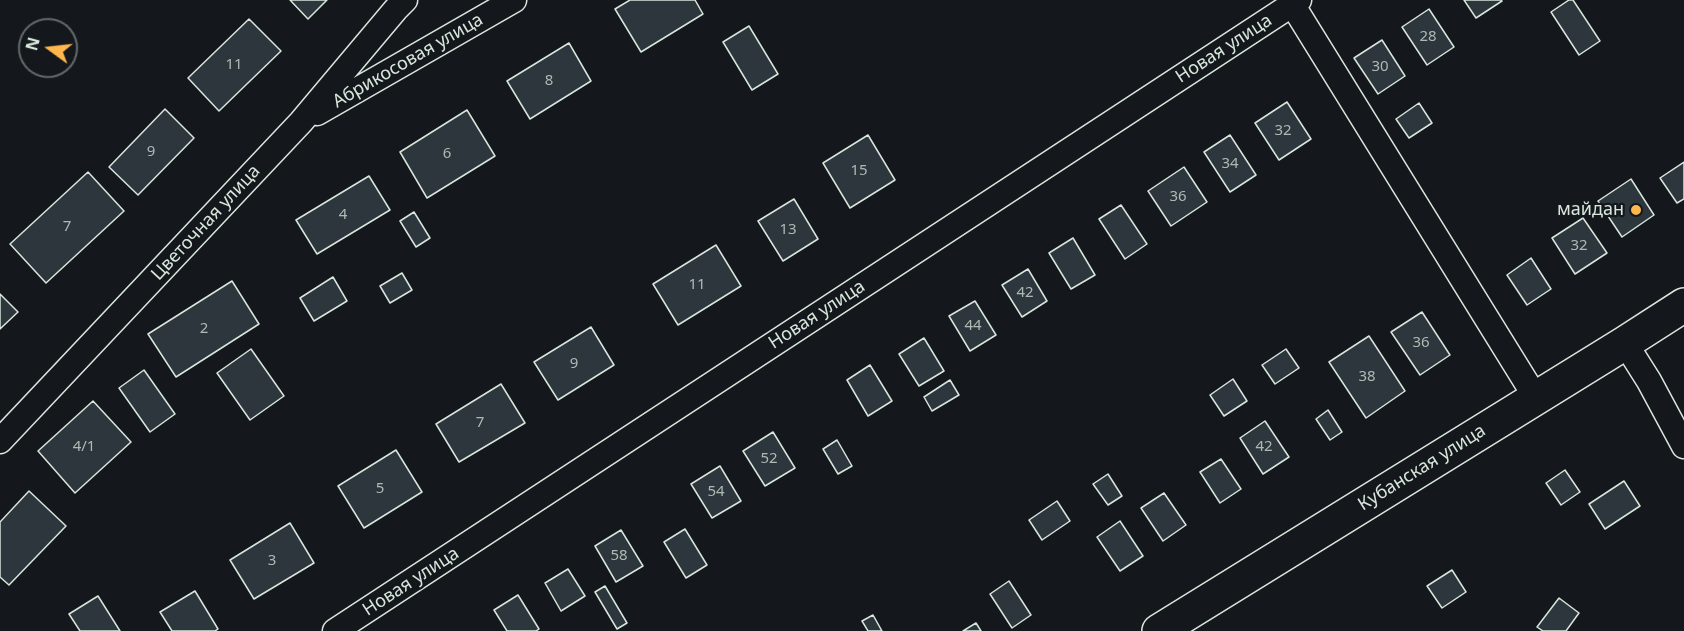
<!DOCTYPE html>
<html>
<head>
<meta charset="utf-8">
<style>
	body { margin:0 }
	#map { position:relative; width:1684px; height:631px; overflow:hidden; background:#14181c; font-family:"Noto Sans",sans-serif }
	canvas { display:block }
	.north { position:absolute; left:18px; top:18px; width:60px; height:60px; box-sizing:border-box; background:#14181c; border:2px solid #626a69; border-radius:50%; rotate:285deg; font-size:16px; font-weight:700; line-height:24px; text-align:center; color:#d8e6dc }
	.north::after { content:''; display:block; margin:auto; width:21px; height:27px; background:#ffb74d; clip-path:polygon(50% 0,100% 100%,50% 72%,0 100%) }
</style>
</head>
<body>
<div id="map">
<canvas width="1684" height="631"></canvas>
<div class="north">N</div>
</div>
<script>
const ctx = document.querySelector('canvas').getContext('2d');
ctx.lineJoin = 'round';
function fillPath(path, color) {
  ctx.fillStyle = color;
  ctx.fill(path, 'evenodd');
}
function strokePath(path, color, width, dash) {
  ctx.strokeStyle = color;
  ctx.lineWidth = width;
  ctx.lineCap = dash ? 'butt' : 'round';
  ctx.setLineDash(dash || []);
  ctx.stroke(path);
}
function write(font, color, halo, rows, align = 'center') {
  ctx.font = font + ' "Noto Sans",sans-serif';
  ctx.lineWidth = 4.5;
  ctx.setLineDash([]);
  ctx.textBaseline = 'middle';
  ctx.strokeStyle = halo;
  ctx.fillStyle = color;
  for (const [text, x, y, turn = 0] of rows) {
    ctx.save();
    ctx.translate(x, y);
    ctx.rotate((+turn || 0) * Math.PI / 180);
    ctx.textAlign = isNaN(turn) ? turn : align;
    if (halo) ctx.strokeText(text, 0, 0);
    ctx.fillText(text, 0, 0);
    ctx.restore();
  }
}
const building = new Path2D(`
	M290,0H327L308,19Z
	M630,0H695L703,14L641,52L615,9Z
	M1464,0H1501L1502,1L1476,18Z
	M1569,0H1573L1600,41L1579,55L1551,12Z
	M1429,9L1454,47L1427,65L1402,27Z
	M249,19L281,51L219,111L188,78Z
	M749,26L778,74L752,90L723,42Z
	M1382,40L1405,76L1378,94L1354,58Z
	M569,43L591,81L530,119L507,81Z
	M1287,102L1311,139L1279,160L1255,123Z
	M1419,103L1432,123L1409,138L1396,119Z
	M165,109L194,138L138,195L109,167Z
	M467,110L495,156L427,198L400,152Z
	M868,135L895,180L850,208L823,163Z
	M1230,135L1256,175L1230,192L1204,152Z
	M1684,162V199L1677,203L1660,178Z
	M1184,167L1207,202L1171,226L1148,191Z
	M88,172L124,211L46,283L10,244Z
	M369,176L390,210L317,254L296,220Z
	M1631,179L1654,215L1622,237L1598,201Z
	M794,199L818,239L783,261L758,221Z
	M1121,205L1147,244L1125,259L1099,219Z
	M414,212L430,238L416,247L400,221Z
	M1583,218L1607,253L1575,274L1552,238Z
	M1073,238L1095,275L1071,289L1049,253Z
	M716,245L741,286L678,325L653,284Z
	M1531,258L1551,289L1527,305L1507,275Z
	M1028,269L1047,301L1022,317L1002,285Z
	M402,273L412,290L390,303L380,286Z
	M333,277L347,301L314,321L300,298Z
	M232,281L259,324L176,377L148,334Z
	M0,294L18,312L0,329Z
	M975,301L996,335L970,351L949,316Z
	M1422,312L1450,355L1420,375L1391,332Z
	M591,327L614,365L558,400L534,362Z
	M1369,336L1405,391L1366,418L1329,362Z
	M924,338L944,371L919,386L899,354Z
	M251,349L284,396L250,420L217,373Z
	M1286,349L1299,368L1275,384L1262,365Z
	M870,365L892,401L868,416L847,380Z
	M144,370L175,414L150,432L119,388Z
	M1233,379L1247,401L1224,416L1210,395Z
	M950,380L959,395L932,411L924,397Z
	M501,384L525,423L459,462L436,424Z
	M93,401L131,442L75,493L38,451Z
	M1328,410L1342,432L1330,440L1316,419Z
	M1265,421L1289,457L1263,474L1240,438Z
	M773,432L795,468L765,486L743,451Z
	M837,440L852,466L838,474L823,449Z
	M396,450L422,492L364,528L338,486Z
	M1221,459L1241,489L1220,503L1200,472Z
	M720,466L741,501L712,518L691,484Z
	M1565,470L1580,492L1561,505L1546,483Z
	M1108,474L1122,496L1108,505L1093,484Z
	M1624,481L1640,506L1605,529L1589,504Z
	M29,491L66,526L9,585L0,577V522Z
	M1164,493L1186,525L1163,541L1141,508Z
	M1057,501L1070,521L1042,540L1029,520Z
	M1120,521L1143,556L1120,571L1097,537Z
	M290,523L314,563L254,599L230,560Z
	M685,529L707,565L686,578L664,542Z
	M621,530L643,566L616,582L595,546Z
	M568,569L585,596L561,611L545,583Z
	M1452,570L1466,592L1442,608L1427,586Z
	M1009,581L1031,615L1012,628L990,594Z
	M605,586L627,623L617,629L595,592Z
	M195,591L218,629L215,631H172L160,612Z
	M518,595L539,629L536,631H507L494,610Z
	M98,596L120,631H80L69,614Z
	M1559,598L1579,613L1566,631H1543L1537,627Z
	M873,615L882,631H868L862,621Z
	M976,623L981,631H963Z`);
const minor = new Path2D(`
	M1292,4L1536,398
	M317,113L514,0
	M1625,343L1649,381L1684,446
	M0,441L301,122L396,9L405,0
	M335,631L1299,0`);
const secondary = new Path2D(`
	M1159,631L1625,343L1684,305`);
const markers = [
	[1636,210,6,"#ffb74d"]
];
const numberNames = [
	["28",1428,37],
	["11",234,65],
	["30",1380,67],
	["8",549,81],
	["32",1283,131],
	["9",151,152],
	["6",447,154],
	["34",1230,164],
	["15",859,171],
	["36",1178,197],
	["4",343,215],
	["7",67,227],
	["13",788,230],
	["32",1579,246],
	["11",697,285],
	["42",1025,293],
	["44",973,326],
	["2",204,329],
	["36",1421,343],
	["9",574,364],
	["38",1367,377],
	["7",480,423],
	["4/1",84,447],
	["42",1264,447],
	["52",769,459],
	["5",380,489],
	["54",716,492],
	["58",619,556],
	["3",272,561]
];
const streetNames = [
	["Новая улица",1224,49,-33],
	["Абрикосовая улица",408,61,-30],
	["Цветочная улица",206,223,-47],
	["Новая улица",817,315,-33],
	["Кубанская улица",1422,468,-32],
	["Новая улица",411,582,-33]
];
const poiNames = [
	["майдан",1624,210]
];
fillPath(building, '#2c363c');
strokePath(building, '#d8e6dc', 1.5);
strokePath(minor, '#d8e6dc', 27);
strokePath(secondary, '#d8e6dc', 36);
strokePath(minor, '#14181c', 24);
strokePath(secondary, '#14181c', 33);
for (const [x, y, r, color] of markers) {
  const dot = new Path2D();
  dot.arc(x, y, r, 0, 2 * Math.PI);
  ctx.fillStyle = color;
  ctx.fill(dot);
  strokePath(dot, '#14181c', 2);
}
write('15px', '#adbab4', null, numberNames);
write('18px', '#d8e6dc', '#14181c', streetNames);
write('18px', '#d8e6dc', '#14181c', poiNames, 'right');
</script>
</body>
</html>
